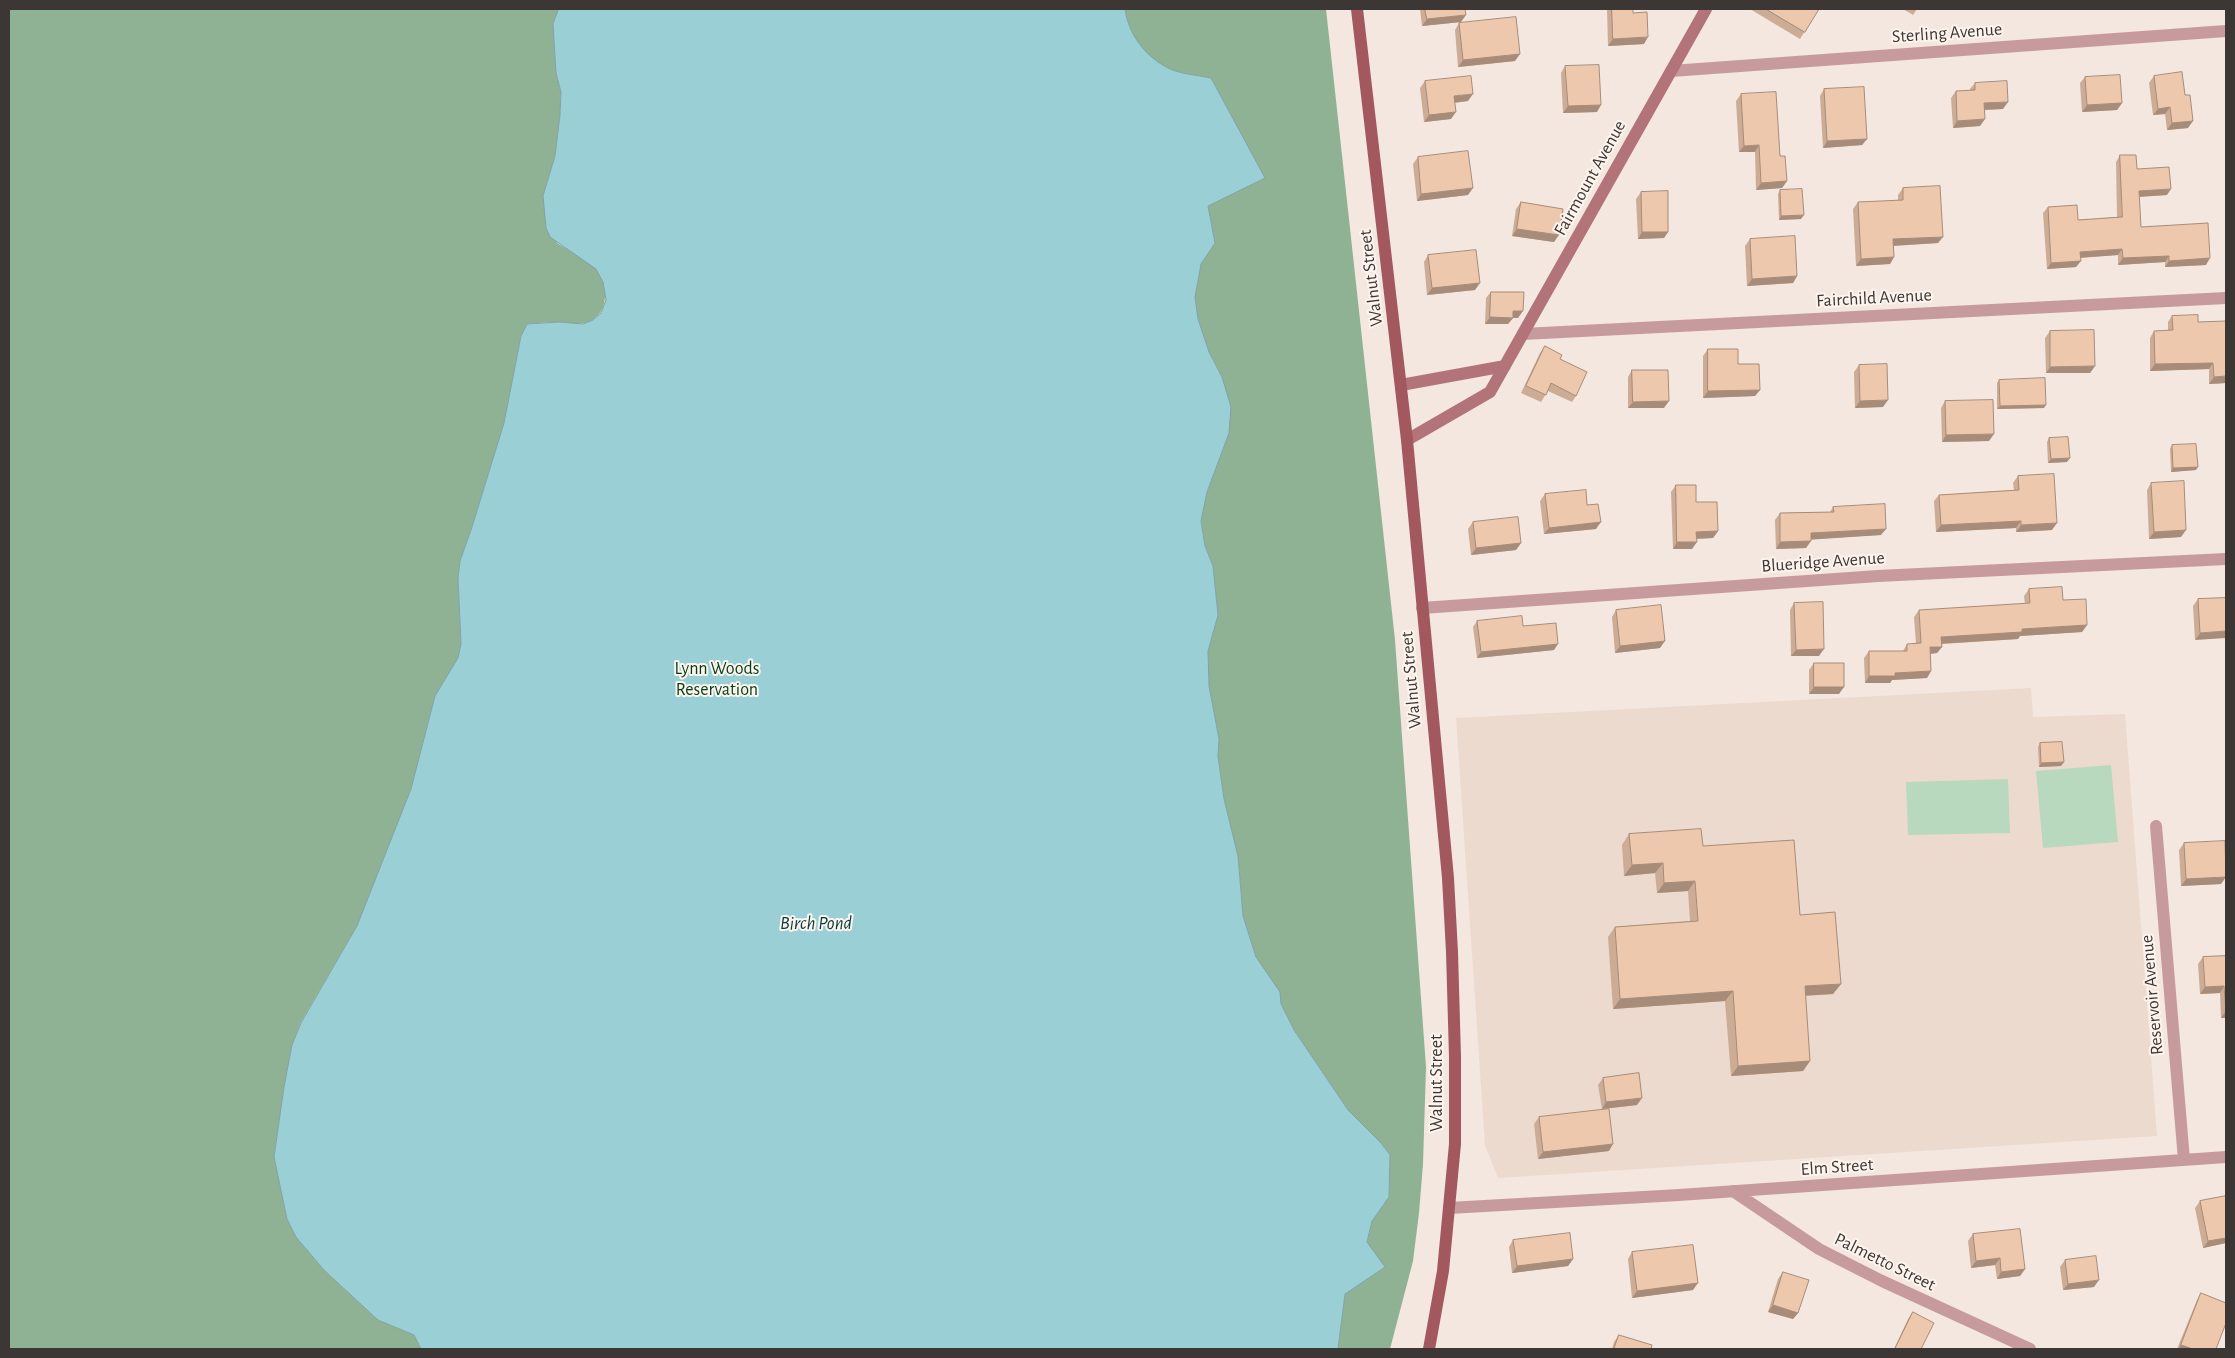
<!DOCTYPE html>
<html>
<head>
<meta charset="utf-8">
<style>
	body { margin:0 }
	#map { position:relative; width:2235px; height:1358px; overflow:hidden; background:#f3e7df; font-family:"Alegreya Sans",sans-serif }
	canvas { display:block }
	.frame { position:absolute; inset:0; border:10px solid #3c3734; pointer-events:none }
</style>
</head>
<body>
<div id="map">
<canvas width="2235" height="1358"></canvas>
<div class="frame"></div>
</div>
<script>
const ctx = document.querySelector('canvas').getContext('2d');
ctx.lineJoin = 'round';
function fillPath(path, color) {
  ctx.fillStyle = color;
  ctx.fill(path, 'evenodd');
}
function strokePath(path, color, width, dash) {
  ctx.strokeStyle = color;
  ctx.lineWidth = width;
  ctx.lineCap = dash ? 'butt' : 'round';
  ctx.setLineDash(dash || []);
  ctx.stroke(path);
}
function write(font, color, halo, rows, align = 'center') {
  ctx.font = font + ' "Alegreya Sans",sans-serif';
  ctx.lineWidth = 4;
  ctx.setLineDash([]);
  ctx.textBaseline = 'middle';
  ctx.strokeStyle = halo;
  ctx.fillStyle = color;
  for (const [text, x, y, turn = 0] of rows) {
    ctx.save();
    ctx.translate(x, y);
    ctx.rotate((+turn || 0) * Math.PI / 180);
    ctx.textAlign = isNaN(turn) ? turn : align;
    if (halo) ctx.strokeText(text, 0, 0);
    ctx.fillText(text, 0, 0);
    ctx.restore();
  }
}
const built = new Path2D(`
	M2031,688L2033,717L2125,714L2157,1136L1498,1178L1485,1145L1456,718Z`);
const green = new Path2D(`
	M2111,765L2118,842L2043,848L2036,771Z
	M2008,779L2010,833L1908,835L1906,782Z`);
const forest = new Path2D(`
	M9,9H559L553,24L556,73L561,92L560,115L555,156L543,196L557,243C568,250 588,260 596,269C610,286 609,317 585,323C576,325 566,322 558,322C547,322 537,323 527,324L521,336L504,423L472,527L460,561L458,578L461,644L458,658L435,696L411,789L357,926L301,1022L292,1045L284,1087L274,1157L287,1219L296,1237L324,1270L378,1320L414,1335L421,1349H9Z
	M1125,9H1326L1395,640L1426,1067L1423,1164L1419,1213L1413,1261L1390,1349H1338L1345,1294L1385,1267L1367,1243L1372,1221L1389,1197L1390,1155L1381,1143L1348,1110L1294,1030L1281,1004L1279,992L1256,957L1243,916L1238,856L1224,799L1218,756L1219,739L1209,686L1208,651L1218,615L1213,566L1205,546L1201,521L1207,492L1229,433L1222,377L1209,352L1198,319L1195,297L1201,264L1215,243L1208,206L1265,178L1211,78C1197,75 1178,74 1166,67C1144,56 1128,33 1125,9Z`);
const water = new Path2D(`
	M559,9H1125C1128,33 1144,55 1166,67C1178,74 1197,75 1211,78L1265,178L1208,206L1215,243L1201,264L1195,297L1198,319L1209,352L1222,377L1231,407L1229,433L1207,492L1201,521L1205,546L1213,566L1218,615L1208,651L1209,686L1219,739L1218,756L1224,799L1238,856L1243,916L1256,957L1280,992L1281,1004L1294,1030L1348,1110L1381,1143L1390,1155L1389,1197L1372,1221L1367,1242L1385,1267L1345,1294L1338,1349H421L414,1335L378,1320L324,1270L296,1237L287,1219L274,1157L284,1087L292,1045L301,1023L357,926L411,789L435,696L458,658L461,644L458,578L460,561L472,527L504,423L521,336L527,324L559,322L583,324L593,320L601,313L606,300L603,282L596,269L550,237L546,228L543,196L555,156L560,115L561,92L556,73L553,24Z`);
const street = new Path2D(`
	M1671,71L2226,31
	M1523,334L2226,298
	M1422,608L1878,576L2226,559
	M2156,826L2184,1160
	M1733,1191L1819,1249L1882,1281L2030,1349
	M1449,1208L1679,1195L2226,1157`);
const secondary = new Path2D(`
	M1401,385L1505,366
	M1407,440L1490,392L1706,9`);
const primary = new Path2D(`
	M1357,9L1407,440L1448,878L1452,952L1455,1057V1144L1443,1271L1429,1349`);
const wall = new Path2D(`
	M1420,9H1465L1461,22L1422,26Z
	M1607,9H1633V13L1644,44L1608,46Z
	M1750,9H1819L1800,39Z
	M1903,9H1917L1913,15Z
	M1459,23L1515,61L1458,67L1455,30Z
	M1565,66L1597,112L1563,113L1561,73Z
	M2154,76L2188,128L2167,130L2165,114L2153,115L2149,83Z
	M2085,77L2122,103L2117,110L2082,112L2080,83Z
	M1425,81L1468,101L1455,103L1451,119L1424,122L1420,88Z
	M1975,83L2003,109L1984,110L1980,126L1953,128L1951,98L1956,91H1970V89Z
	M1824,89L1867,139L1862,145L1823,148L1820,96Z
	M1741,94L1780,156L1787,181L1782,188L1756,190L1755,152H1739L1736,101Z
	M2120,155L2167,195L2139,197L2141,227L2206,265L2165,267V262L2118,265V255L2080,258L2076,267L2047,269L2043,213L2048,207L2078,220L2117,217L2116,162Z
	M1418,157L1468,195L1417,201L1413,164Z
	M1903,188L1938,243L1894,246V257L1890,264L1856,266L1853,209L1858,202L1898,201V195Z
	M1780,190L1801,219L1779,220L1778,194Z
	M1641,192L1668,232L1664,238L1638,239L1636,199Z
	M1521,202L1554,242L1512,236L1516,209Z
	M1750,239L1797,276L1793,283L1747,286L1745,246Z
	M1428,255L1475,290L1427,295L1424,262Z
	M1491,292L1518,318H1513L1508,324H1485L1486,298Z
	M2172,316L2198,322L2226,383L2209,384V369L2150,371V338L2154,331H2168V322Z
	M2050,331L2095,366L2090,373H2046L2045,338Z
	M1545,346L1560,359L1576,396L1572,402L1548,391L1541,402L1521,393L1540,353Z
	M1708,349L1738,364L1760,390L1755,396L1703,398V356Z
	M1859,365L1883,407L1855,408L1854,372Z
	M1632,370L1664,408H1628V377Z
	M1999,380L2044,408L1997,409V383Z
	M1945,401L1989,441L1942,442L1941,408Z
	M2049,438L2067,462L2048,463L2047,442Z
	M2172,445L2196,470L2171,472L2170,449Z
	M2018,476L2052,530L2016,532V528L1936,532L1934,501L1939,495L2014,490L2013,483Z
	M2151,483L2181,537L2149,539L2147,490Z
	M1676,485L1696,502L1718,531L1713,538L1696,539L1692,549H1673L1671,492Z
	M1545,494L1587,505L1596,529L1544,534L1540,501Z
	M1833,507L1881,535L1811,539L1806,548L1776,549L1775,520L1780,513L1830,512Z
	M1473,522L1521,543L1516,550L1471,555L1468,529Z
	M2029,589L2063,600L2087,625L2082,632L2020,636L2018,639L1942,644V647L1937,653L1931,654V671L1927,678L1892,680L1890,683H1865L1864,658L1869,651H1903L1907,644H1916L1914,617L1919,610L2025,604L2024,596Z
	M2226,598L2195,640L2193,606L2198,599Z
	M1794,603L1819,656H1791L1790,610Z
	M1616,610L1660,648L1615,653L1612,617Z
	M1477,621L1523,626L1554,650L1477,658L1473,627Z
	M1814,663L1839,694H1809V670Z
	M2040,743L2064,762L2061,766L2039,767L2038,747Z
	M1629,834L1703,846L1800,915L1841,984L1833,994L1805,996L1810,1061L1803,1071L1731,1076L1725,1001L1613,1009L1608,937L1615,927L1690,921L1688,891L1657,893L1655,873L1624,876L1622,845Z
	M2184,843L2221,884L2181,886L2179,850Z
	M2226,956V1018H2221L2220,993L2200,994L2198,964L2203,957Z
	M1603,1078L1637,1105L1602,1109L1598,1085Z
	M1539,1117L1609,1151L1538,1159L1534,1124Z
	M2226,1196V1243L2203,1248L2195,1208L2200,1201Z
	M1973,1234L2025,1269L2020,1276L1997,1279L1995,1265L1971,1268L1968,1241Z
	M1513,1240L1573,1259L1568,1266L1512,1273L1509,1247Z
	M1632,1252L1693,1290L1632,1298L1628,1259Z
	M2065,1260L2094,1287L2063,1290L2060,1267Z
	M1783,1272L1798,1313L1793,1319L1768,1312L1778,1279Z
	M2201,1293L2216,1349H2177L2197,1300Z
	M1913,1312L1921,1349H1894L1908,1319Z
	M1619,1335L1651,1349H1612L1614,1342Z`);
const shadedWall = new Path2D(`
	M1466,15L1461,22L1422,26L1427,19Z
	M1648,37L1644,44L1608,46L1613,39Z
	M1520,54L1515,61L1458,67L1463,60Z
	M1473,94L1468,101L1450,103L1454,96Z
	M2008,102L2003,109L1979,110L1984,103Z
	M2122,103L2117,110L2082,112L2087,105Z
	M1601,105L1597,112L1563,113L1568,106Z
	M2170,107L2165,114L2153,115L2158,109Z
	M1456,112L1451,119L1424,122L1429,115Z
	M1985,119L1980,126L1953,128L1957,121Z
	M2193,121L2188,128L2167,130L2172,123Z
	M1867,139L1862,145L1823,148L1827,141Z
	M1759,145L1755,152H1739L1744,146Z
	M1787,181L1782,188L1756,190L1761,183Z
	M1473,188L1468,195L1417,201L1421,194Z
	M2171,189L2167,195L2134,197L2139,191Z
	M1804,215L1801,219L1779,220L1781,216Z
	M1517,229L1559,235L1554,242L1512,236Z
	M1642,232H1668L1664,238L1638,239Z
	M1943,237L1938,243L1889,246L1893,239Z
	M2122,249L2118,255L2076,258L2080,252Z
	M2169,256L2165,262L2118,265L2123,258Z
	M1894,257L1890,264L1856,266L1861,259Z
	M2210,258L2206,265L2165,267L2169,261Z
	M2081,261L2076,267L2047,269L2051,263Z
	M1797,276L1793,283L1747,286L1752,279Z
	M1480,283L1475,290L1427,295L1432,288Z
	M1513,311H1523L1518,318H1513L1508,324H1485L1490,317Z
	M2213,363L2209,369L2150,371L2155,364Z
	M2095,366L2090,373H2046L2050,367Z
	M2226,376V383L2209,384L2214,377Z
	M1760,390L1755,396L1703,398L1708,391Z
	M1888,400L1883,407L1855,408L1860,401Z
	M1669,401L1664,408H1628L1633,402Z
	M2046,405L2044,408L1997,409L2000,406Z
	M1994,434L1989,441L1942,442L1946,435Z
	M2070,458L2067,462L2048,463L2051,459Z
	M2198,467L2196,470L2171,472L2173,468Z
	M2021,521L2016,528L1936,532L1941,525Z
	M1601,522L1596,529L1544,534L1549,528Z
	M2057,523L2052,530L2016,532L2021,525Z
	M1886,529L1881,535L1806,540L1811,533Z
	M2186,530L2181,537L2149,539L2154,532Z
	M1718,531L1713,538L1691,539L1696,532Z
	M1811,541L1806,548L1776,549L1780,542Z
	M1677,542H1697L1692,549H1673Z
	M1521,543L1516,550L1471,555L1476,548Z
	M2087,625L2082,632L2020,636L2018,639L1936,644L1941,637L2022,629Z
	M2226,631V638L2195,640L2200,633Z
	M1665,641L1660,648L1615,653L1620,646Z
	M1558,644L1554,650L1477,658L1481,652Z
	M1930,647H1942L1937,653L1926,654Z
	M1824,649L1819,656H1791L1796,650Z
	M1931,671L1927,678L1892,680L1890,683H1865L1869,676L1895,673Z
	M1814,687H1844L1839,694H1809Z
	M2064,762L2061,766L2039,767L2041,763Z
	M1663,863L1655,873L1624,876L1632,865Z
	M2226,877L2221,884L2181,886L2186,879Z
	M1695,881L1688,891L1657,893L1664,883Z
	M1841,984L1833,994L1797,996L1805,986Z
	M2224,986L2220,993L2200,994L2205,987Z
	M1733,991L1725,1001L1613,1009L1620,999Z
	M2226,1011V1018H2221Z
	M1810,1061L1803,1071L1731,1076L1738,1066Z
	M1642,1098L1637,1105L1602,1109L1606,1102Z
	M1613,1144L1609,1151L1538,1159L1543,1152Z
	M2226,1238V1243L2203,1248L2208,1241Z
	M2000,1258L1995,1265L1971,1268L1976,1261Z
	M1573,1259L1568,1266L1512,1273L1517,1266Z
	M2025,1269L2020,1276L1997,1279L2001,1272Z
	M2099,1280L2094,1287L2063,1290L2068,1284Z
	M1698,1283L1693,1290L1632,1298L1637,1291Z
	M1773,1305L1798,1313L1793,1319L1768,1312Z
	M2181,1345L2193,1349H2178Z`);
const building = new Path2D(`
	M1425,9H1465L1466,15L1427,19Z
	M1612,9H1633V13L1647,12L1648,37L1613,39Z
	M1766,9H1819L1805,32Z
	M1516,17L1520,54L1463,60L1459,23Z
	M1599,65L1601,105L1568,106L1565,66Z
	M2182,72L2185,95H2190L2193,121L2172,123L2170,107L2158,109L2154,76Z
	M2120,75L2122,103L2087,105L2085,77Z
	M1471,76L1473,94L1454,96L1456,112L1429,115L1425,81Z
	M2007,81L2008,102L1984,103L1985,119L1957,121L1956,91L1975,90V83Z
	M1864,87L1867,139L1827,141L1824,89Z
	M1776,92L1780,156H1785L1787,181L1761,183L1759,145L1744,146L1741,94Z
	M1468,151L1473,188L1421,194L1418,157Z
	M2120,155H2136L2137,169L2169,167L2171,189L2139,191L2141,227L2208,223L2210,258L2169,261V256L2123,258L2122,249L2080,252L2081,261L2051,263L2048,207L2077,205L2078,220L2122,217Z
	M1940,186L1943,237L1893,239L1894,257L1861,259L1858,202L1903,200V188Z
	M1802,189L1804,215L1781,216L1780,190Z
	M1668,191V232H1642L1641,192Z
	M1521,202L1563,209L1559,235L1517,229Z
	M1795,236L1797,276L1752,279L1750,239Z
	M1476,250L1480,283L1432,288L1428,255Z
	M1491,292H1524L1523,311H1513V318L1490,317Z
	M2198,315V322L2226,321V376L2214,377L2213,363L2155,364L2154,331L2173,330L2172,316Z
	M2094,330L2095,366L2050,367V331Z
	M1545,346L1562,355L1560,359L1587,372L1576,396L1551,383L1546,395L1526,386Z
	M1708,349H1738V364H1759L1760,390L1708,391Z
	M1887,364L1888,400L1860,401L1859,365Z
	M1632,370H1668L1669,401L1633,402Z
	M2045,378L2046,405L2000,406L1999,380Z
	M1993,400L1994,434L1946,435L1945,401Z
	M2068,437L2070,458L2051,459L2049,438Z
	M2196,444L2198,467L2173,468L2172,445Z
	M2054,474L2057,523L2021,525V521L1941,525L1939,495L2019,490L2018,476Z
	M2184,481L2186,530L2154,532L2151,483Z
	M1676,485H1696V502H1717L1718,531L1696,532L1697,542H1677Z
	M1586,490L1587,505L1598,504L1601,522L1549,528L1545,494Z
	M1885,504L1886,529L1811,533V541L1780,542V513L1834,512L1833,507Z
	M1518,517L1521,543L1476,548L1473,522Z
	M2062,587L2063,600L2086,599L2087,625L2022,629V632L1941,637L1942,647H1930L1931,671L1895,673V676H1869V651H1907V644L1921,643L1919,610L2030,603L2029,589Z
	M2226,598V631L2200,633L2198,599Z
	M1823,602L1824,649L1796,650L1794,603Z
	M1661,605L1665,641L1620,646L1616,610Z
	M1522,616L1523,626L1556,623L1558,644L1481,652L1477,621Z
	M1814,663H1844V687H1814Z
	M2062,742L2064,762L2041,763L2040,743Z
	M1701,829L1703,846L1794,840L1800,915L1835,912L1841,984L1805,986L1810,1061L1738,1066L1733,991L1620,999L1615,927L1698,921L1695,881L1664,883L1663,863L1632,865L1629,834Z
	M2225,841L2226,877L2186,879L2184,843Z
	M2226,956V1011L2224,986L2205,987L2203,957Z
	M1639,1073L1642,1098L1606,1102L1603,1078Z
	M1609,1109L1613,1144L1543,1152L1539,1117Z
	M2226,1196V1238L2208,1241L2200,1201Z
	M2020,1229L2025,1269L2001,1272L2000,1258L1976,1261L1973,1234Z
	M1570,1233L1573,1259L1517,1266L1513,1240Z
	M1693,1245L1698,1283L1637,1291L1632,1252Z
	M2096,1256L2099,1280L2068,1284L2065,1260Z
	M1783,1272L1809,1280L1798,1313L1773,1305Z
	M2201,1293L2226,1303V1323L2216,1349H2193L2181,1345Z
	M1913,1312L1934,1323L1921,1349H1895Z
	M1619,1335L1652,1345L1651,1349H1614Z`);
const streetNames = [
	["Sterling Avenue",1947,33,-4],
	["Fairmount Avenue",1590,178,-61],
	["Walnut Street",1371,278,-97],
	["Fairchild Avenue",1874,298,-3],
	["Blueridge Avenue",1823,562,-4],
	["Walnut Street",1411,680,-95],
	["Reservoir Avenue",2152,995,-95],
	["Walnut Street",1437,1083,-90],
	["Elm Street",1837,1167,-4],
	["Palmetto Street",1885,1262,26]
];
const parkNames = [
	["Lynn Woods",717,669],
	["Reservation",717,690]
];
const waterNames = [
	["Birch Pond",816,923]
];
fillPath(built, '#eddace');
fillPath(green, '#b8d9bd');
fillPath(forest, '#8fb194');
fillPath(water, '#9ad0d5');
strokePath(water, '#7ea2a5', 1);
strokePath(street, '#c79b9e', 12);
strokePath(secondary, '#b37479', 12);
strokePath(primary, '#a35860', 12);
fillPath(wall, '#cdac95');
fillPath(shadedWall, '#a78c79');
fillPath(building, '#eec8ad');
strokePath(building, '#a78c79', 1);
write('18px', '#3c3734', '#fef4ee', streetNames);
write('18px', '#033e18', '#fef4ee', parkNames);
write('italic 19px', '#053a3e', '#fef4ee', waterNames);
</script>
</body>
</html>
